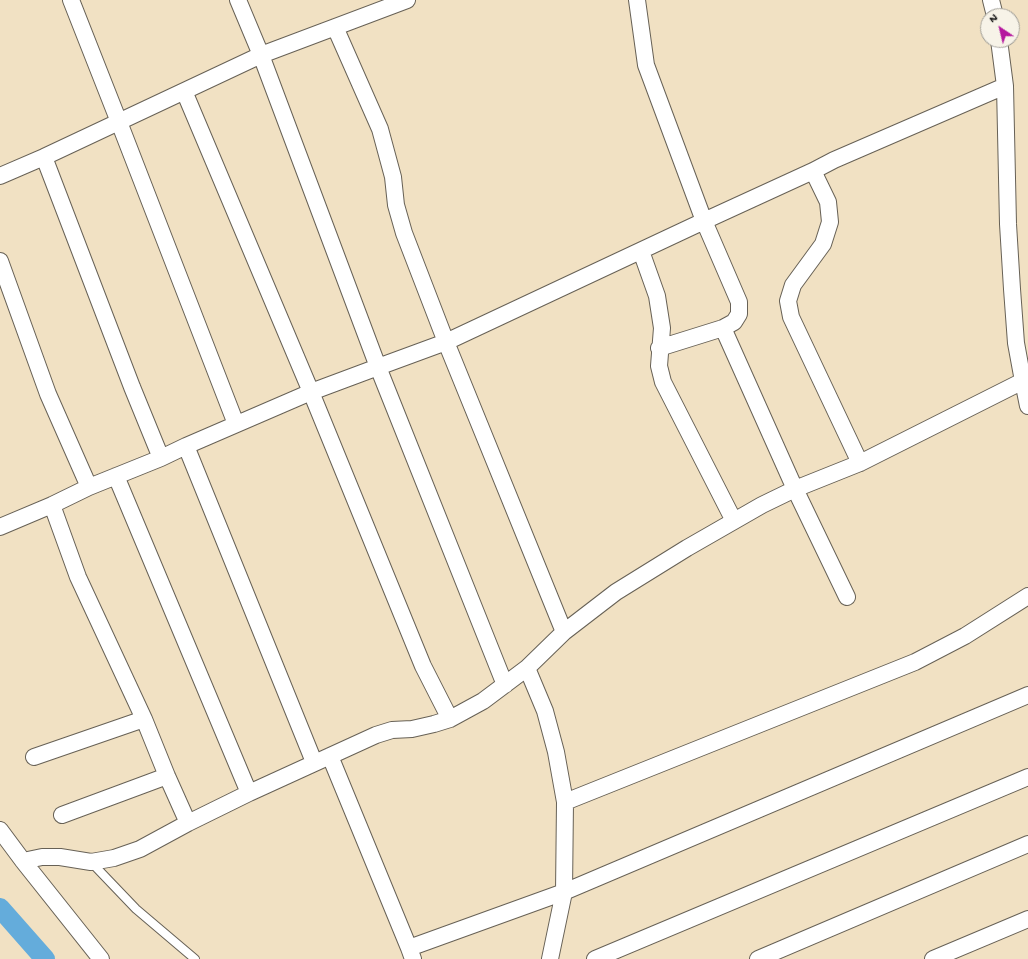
<!DOCTYPE html>
<html>
<head>
<meta charset="utf-8">
<style>
	body { margin:0 }
	#map { position:relative; width:1028px; height:959px; overflow:hidden; background:#f1e1c3; font-family:"Gochi Hand",sans-serif }
	canvas { display:block }
	.north { position:absolute; left:980px; top:8px; width:40px; height:40px; box-sizing:border-box; background:#f7f3e8; border:1px solid #9f9d96; border-radius:50%; rotate:325deg; font-size:11px; font-weight:700; line-height:16px; text-align:center; color:#1c1c1c }
	.north::after { content:''; display:block; margin:auto; width:14px; height:18px; background:#b5179e; clip-path:polygon(50% 0,100% 100%,50% 72%,0 100%) }
</style>
</head>
<body>
<div id="map">
<canvas width="1028" height="959"></canvas>
<div class="north">N</div>
</div>
<script>
const ctx = document.querySelector('canvas').getContext('2d');
ctx.lineJoin = 'round';
function strokePath(path, color, width, dash) {
  ctx.strokeStyle = color;
  ctx.lineWidth = width;
  ctx.lineCap = dash ? 'butt' : 'round';
  ctx.setLineDash(dash || []);
  ctx.stroke(path);
}
const canal = new Path2D(`
	M0,908L45,959`);
const lane = new Path2D(`
	M91,862L136,909L195,959`);
const street = new Path2D(`
	M71,0L119,122L236,424
	M238,0L261,55L378,367L505,685
	M637,0L646,65L704,221L739,302V314L734,322L723,328L659,348
	M991,0L995,16
	M335,27L380,129L393,177L396,205L404,233L446,342L564,632
	M999,40L1005,86L1008,224L1012,289L1016,343L1023,381L1028,406
	M184,91L311,392L423,666L450,719
	M44,157L132,387L161,458
	M813,171L828,202L830,222L823,244L793,285L788,301L791,317L860,463
	M0,176L44,157L261,55L407,0
	M641,251L657,296L662,328L659,366L663,382L734,521
	M0,261L48,394L89,487
	M723,328L795,489L847,597
	M186,446L314,762
	M116,476L249,793
	M52,505L78,577L144,719L167,776L188,823
	M0,527L52,505L89,487L161,458L186,446L311,392L378,367L446,342L704,221L813,171L834,160L1005,86
	M527,668L545,711L556,752L565,802L564,892L550,959
	M330,756L409,948L413,959
	M34,757L144,719
	M565,802L915,662L965,636L1028,596
	M62,815L167,776
	M0,830L23,861L101,959
	M23,861L42,857H60L91,862L114,858L140,849L188,823L249,793L376,735L392,730L412,729L434,724L450,719L483,701L527,668L564,632L616,592L687,548L762,505L795,489L860,463L1023,381
	M409,948L564,892L1028,695
	M595,959L1028,777
	M758,959L1028,844
	M933,959L1028,919`);
strokePath(canal, '#64acdb', 20);
strokePath(lane, '#676156', 10);
strokePath(street, '#676156', 18);
strokePath(lane, '#fff', 8);
strokePath(street, '#fff', 16);
</script>
</body>
</html>
